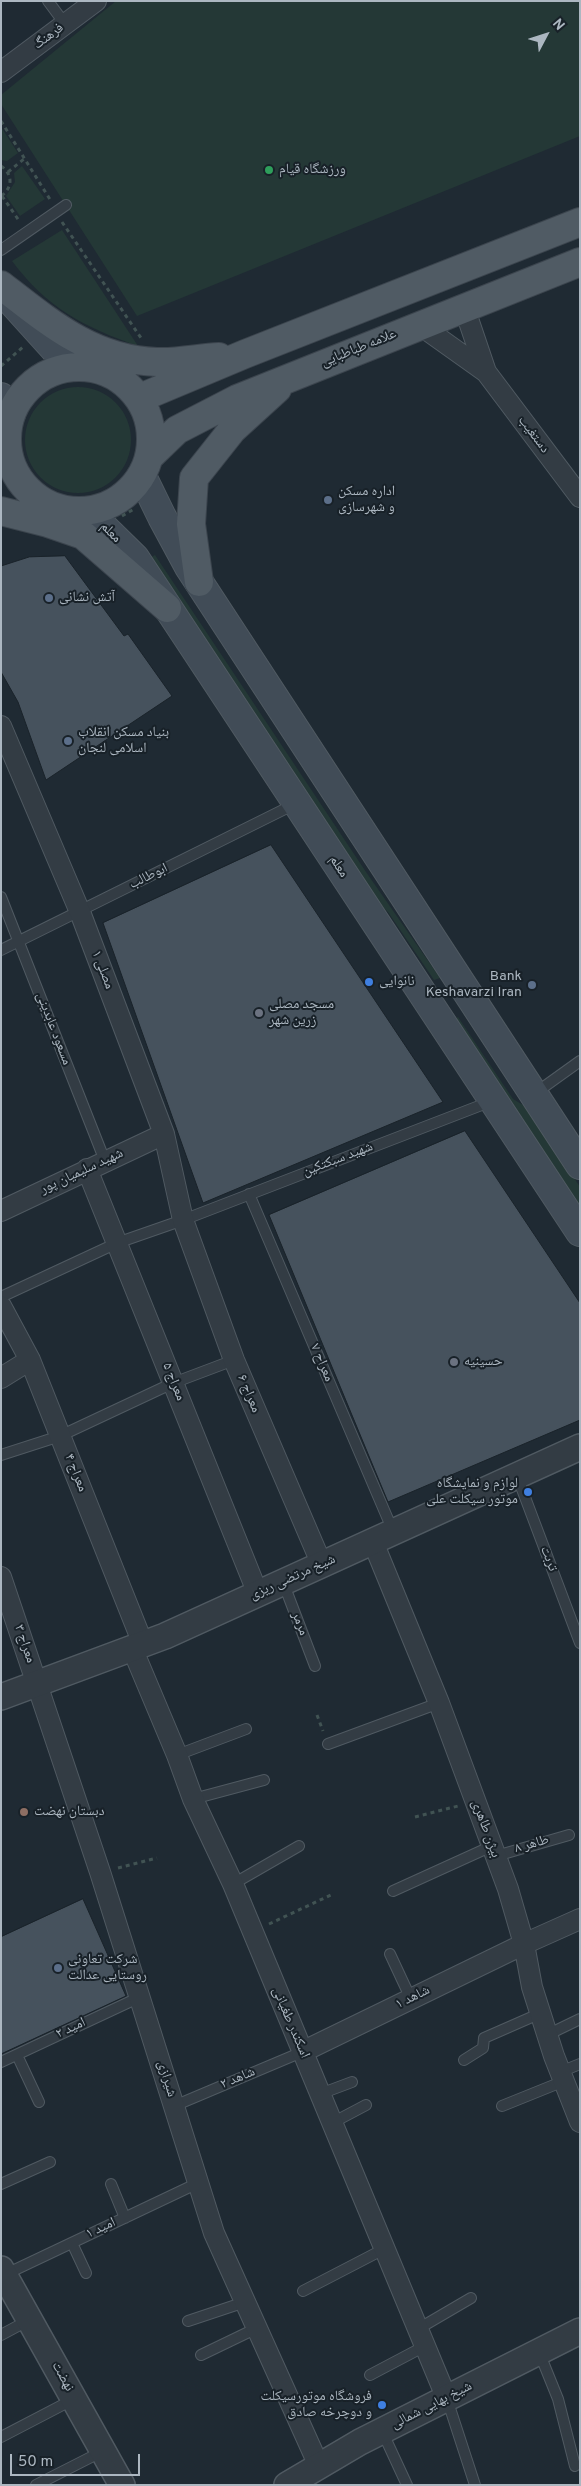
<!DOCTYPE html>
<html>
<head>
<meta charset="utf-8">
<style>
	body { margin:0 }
	#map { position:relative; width:581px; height:2486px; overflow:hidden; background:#1f2a33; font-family:Overpass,sans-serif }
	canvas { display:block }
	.frame { position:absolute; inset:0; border:2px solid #acb7c1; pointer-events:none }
	.north { position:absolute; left:521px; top:10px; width:50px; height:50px; -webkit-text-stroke:4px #182128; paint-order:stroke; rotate:50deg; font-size:14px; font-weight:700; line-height:20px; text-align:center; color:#acb7c1 }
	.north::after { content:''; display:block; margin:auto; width:18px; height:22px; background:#acb7c1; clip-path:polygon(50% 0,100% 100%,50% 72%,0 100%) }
	.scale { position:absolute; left:10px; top:2454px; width:130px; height:22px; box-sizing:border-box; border:2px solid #acb7c1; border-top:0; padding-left:6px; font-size:15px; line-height:18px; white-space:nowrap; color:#acb7c1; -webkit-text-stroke:4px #182128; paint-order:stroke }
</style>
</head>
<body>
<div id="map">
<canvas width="581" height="2486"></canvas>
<div class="frame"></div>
<div class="north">N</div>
<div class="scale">50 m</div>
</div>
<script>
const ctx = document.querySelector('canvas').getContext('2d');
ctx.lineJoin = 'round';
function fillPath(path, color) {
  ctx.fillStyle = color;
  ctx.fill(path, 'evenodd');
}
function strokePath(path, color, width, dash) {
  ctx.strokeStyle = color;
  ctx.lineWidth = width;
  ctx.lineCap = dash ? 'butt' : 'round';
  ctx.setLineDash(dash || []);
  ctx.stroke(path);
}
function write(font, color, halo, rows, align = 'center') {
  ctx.font = font + ' Overpass,"Noto Naskh Arabic",sans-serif';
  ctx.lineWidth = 4;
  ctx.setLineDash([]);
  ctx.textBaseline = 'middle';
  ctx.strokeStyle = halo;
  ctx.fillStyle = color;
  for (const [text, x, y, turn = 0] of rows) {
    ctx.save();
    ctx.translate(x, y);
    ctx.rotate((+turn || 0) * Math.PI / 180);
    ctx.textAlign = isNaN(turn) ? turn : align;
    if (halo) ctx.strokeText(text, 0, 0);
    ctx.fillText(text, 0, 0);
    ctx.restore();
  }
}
const green = new Path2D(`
	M116,1H580V136L137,316L1,104V95Z
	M1,127L18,153L7,161L1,160Z
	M22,166L45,199L20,216L6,196L15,182L14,173Z
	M62,230L138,346C84,327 47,308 12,261Z
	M25 440a53 53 0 1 1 106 0a53 53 0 1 1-106 0Z
	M155,555L366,872L440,978L434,980L388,912L363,888L142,562Z
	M458,1017L513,1099L528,1108L580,1187V1212L452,1021Z`);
const building = new Path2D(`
	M65,556L124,636L128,634L172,696L46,780L18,702L1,672V566L29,557Z
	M271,845L443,1102L203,1203L103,923Z
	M465,1131L580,1303V1420L388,1502L269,1215Z
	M83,1899L126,1996L1,2054V1937Z`);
const path = new Path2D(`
	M1,121L51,201
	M1,166C13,174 13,188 1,196
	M8,172L24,159
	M2,196L20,222
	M62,222L141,338
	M1,366L23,347
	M122,516L134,509
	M317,1715L323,1731
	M415,1817L458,1806
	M118,1868L157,1858
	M269,1924L333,1894`);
const service = new Path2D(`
	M48,1L65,24
	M1,250L66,205
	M1,897L105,1161
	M1,950L295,804
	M534,1094L580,1061
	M249,1194L393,1531
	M1,1297L117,1243L183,1220L492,1101
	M1,1455L60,1436L173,1383L234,1360
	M517,1476L580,1643
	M283,1582L315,1666
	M328,1744L439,1703
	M177,1755L246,1729
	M193,1799L264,1780
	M496,1856L569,1835
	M233,1884L299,1846
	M393,1891L492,1846
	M390,1954L411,1999
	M549,2034L580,2019
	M17,2055L39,2102
	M464,2060L483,2048L484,2038L541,2013
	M1,2062L140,1997
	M560,2072L580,2064
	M320,2094L352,2082
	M174,2106L302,2052
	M502,2106L564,2081
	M332,2123L366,2105
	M1,2184L50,2162
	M111,2184L125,2218
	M72,2243L86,2273
	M4,2275L198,2183
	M303,2291L384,2249
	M188,2321L245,2302
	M418,2329L471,2298
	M1,2335L29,2320
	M539,2352L558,2399L575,2466
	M201,2355L257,2328
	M370,2375L425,2346
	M447,2399L475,2485
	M382,2431L407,2485
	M1,2437L74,2399
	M36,2485L103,2451`);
const minor = new Path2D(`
	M1,72L96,1
	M464,307L486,372
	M420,325L486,372L580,497
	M1,726L80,912L164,1134L183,1220L234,1360L322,1565
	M87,1169L258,1594
	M1,1211L164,1134
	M1,1306L30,1360L143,1644
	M1,1378L30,1360
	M373,1542L439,1703L508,1889L524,1944L532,1987L554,2056L580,2122
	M1,1577L100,1872L214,2233L319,2466
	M132,1648L177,1755L193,1799L233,1884L447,2399
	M302,2052L524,1944L580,1919`);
const tertiary = new Path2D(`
	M1,1697L165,1636L580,1447
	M1,2269L122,2485
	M287,2485L360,2442L580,2331`);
const secondary = new Path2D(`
	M12,302L59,354L90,367
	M1,397L11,414
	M142,476L162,517L189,567L580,1165
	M87,511L135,558L580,1232`);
const primary = new Path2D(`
	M1,285C50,323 93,360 157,362C177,363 199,358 219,357
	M7 439a72 72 0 1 1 144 0a72 72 0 1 1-144 0Z
	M140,398L245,354L580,222
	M150,456L177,430L237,399L580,262
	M1,511L48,523L83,535L167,608
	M199,582L191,524L194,478L232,430L277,389`);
const markers = [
	[269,170,5,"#2e9e5b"],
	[328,500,5,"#5c6f8a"],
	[49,598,5,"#5c6f8a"],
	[68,741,5,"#5c6f8a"],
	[369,982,5,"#3f7fe0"],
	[532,985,5,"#5c6f8a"],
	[259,1013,5,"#6b7280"],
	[454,1362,5,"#6b7280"],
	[528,1492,5,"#3f7fe0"],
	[24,1812,5,"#8d6e63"],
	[58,1968,5,"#5c6f8a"],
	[382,2405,5,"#3f7fe0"]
];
const streetNames = [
	["فرهنگ",49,37,-37],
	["علامه طباطبایی",359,349,-22],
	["دستغیب",533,435,53],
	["معلم",110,533,45],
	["معلم",338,867,57],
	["ابوطالب",149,877,-26],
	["مصلی ۱",102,970,69],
	["مسعود عابدینی",53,1029,69],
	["شهید سبکتکین",338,1160,-21],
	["شهید سلیمیان پور",82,1172,-25],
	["معراح ۷",321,1363,67],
	["معراج ۵",173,1382,68],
	["معراج ۶",248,1394,67],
	["معراج ۴",75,1473,68],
	["تربت",548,1559,69],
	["شیخ مرتضی ریزی",293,1578,-24],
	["مرمر",299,1624,69],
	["معراج ۳",24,1644,71],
	["بیژن طاهری",485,1829,70],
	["طاهر ۸",532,1845,-16],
	["شاهد ۱",413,1998,-26],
	["اسکندر طغیانی",290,2023,67],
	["امید ۲",71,2029,-25],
	["شیرازی",166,2079,73],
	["شاهد ۲",238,2079,-23],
	["امید ۱",101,2229,-25],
	["نهضت",62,2377,61],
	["شیخ بهایی شمالی",432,2406,-27]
];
const poiNames = [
	["ورزشگاه قیام",279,170],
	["اداره مسکن",338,492],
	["و شهرسازی",338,508],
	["آتش نشانی",59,598],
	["بنیاد مسکن انقلاب",78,733],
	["اسلامی لنجان",78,749],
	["Bank",522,977,"right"],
	["Keshavarzi Iran",522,993,"right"],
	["نانوایی",379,982],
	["مسجد مصلی",269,1005],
	["زرین شهر",269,1021],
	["حسینیه",464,1362],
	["لوازم و نمایشگاه",518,1484,"right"],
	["موتور سیکلت علی",518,1500,"right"],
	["دبستان نهضت",34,1812],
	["شرکت تعاونی",68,1960],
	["روستایی عدالت",68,1976],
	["فروشگاه موتورسیکلت",372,2397,"right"],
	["و دوچرخه صادق",372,2413,"right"]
];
fillPath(green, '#243836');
fillPath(building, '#46525d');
strokePath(building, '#1a232a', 1);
strokePath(service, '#505a62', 12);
strokePath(minor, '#505a62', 22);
strokePath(tertiary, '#505a62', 28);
strokePath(secondary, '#505a62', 30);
strokePath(primary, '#3c454e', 30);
strokePath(path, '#415353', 3, [4, 4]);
strokePath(service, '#333c44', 10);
strokePath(minor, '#333c44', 20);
strokePath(tertiary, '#333c44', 25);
strokePath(secondary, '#414c57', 28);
strokePath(primary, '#505b64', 28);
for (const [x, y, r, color] of markers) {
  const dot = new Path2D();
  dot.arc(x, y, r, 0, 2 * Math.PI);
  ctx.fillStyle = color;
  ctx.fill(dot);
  strokePath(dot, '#182128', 2);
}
write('14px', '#acb7c1', '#182128', streetNames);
write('14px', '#acb7c1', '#182128', poiNames, 'left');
</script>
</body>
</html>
